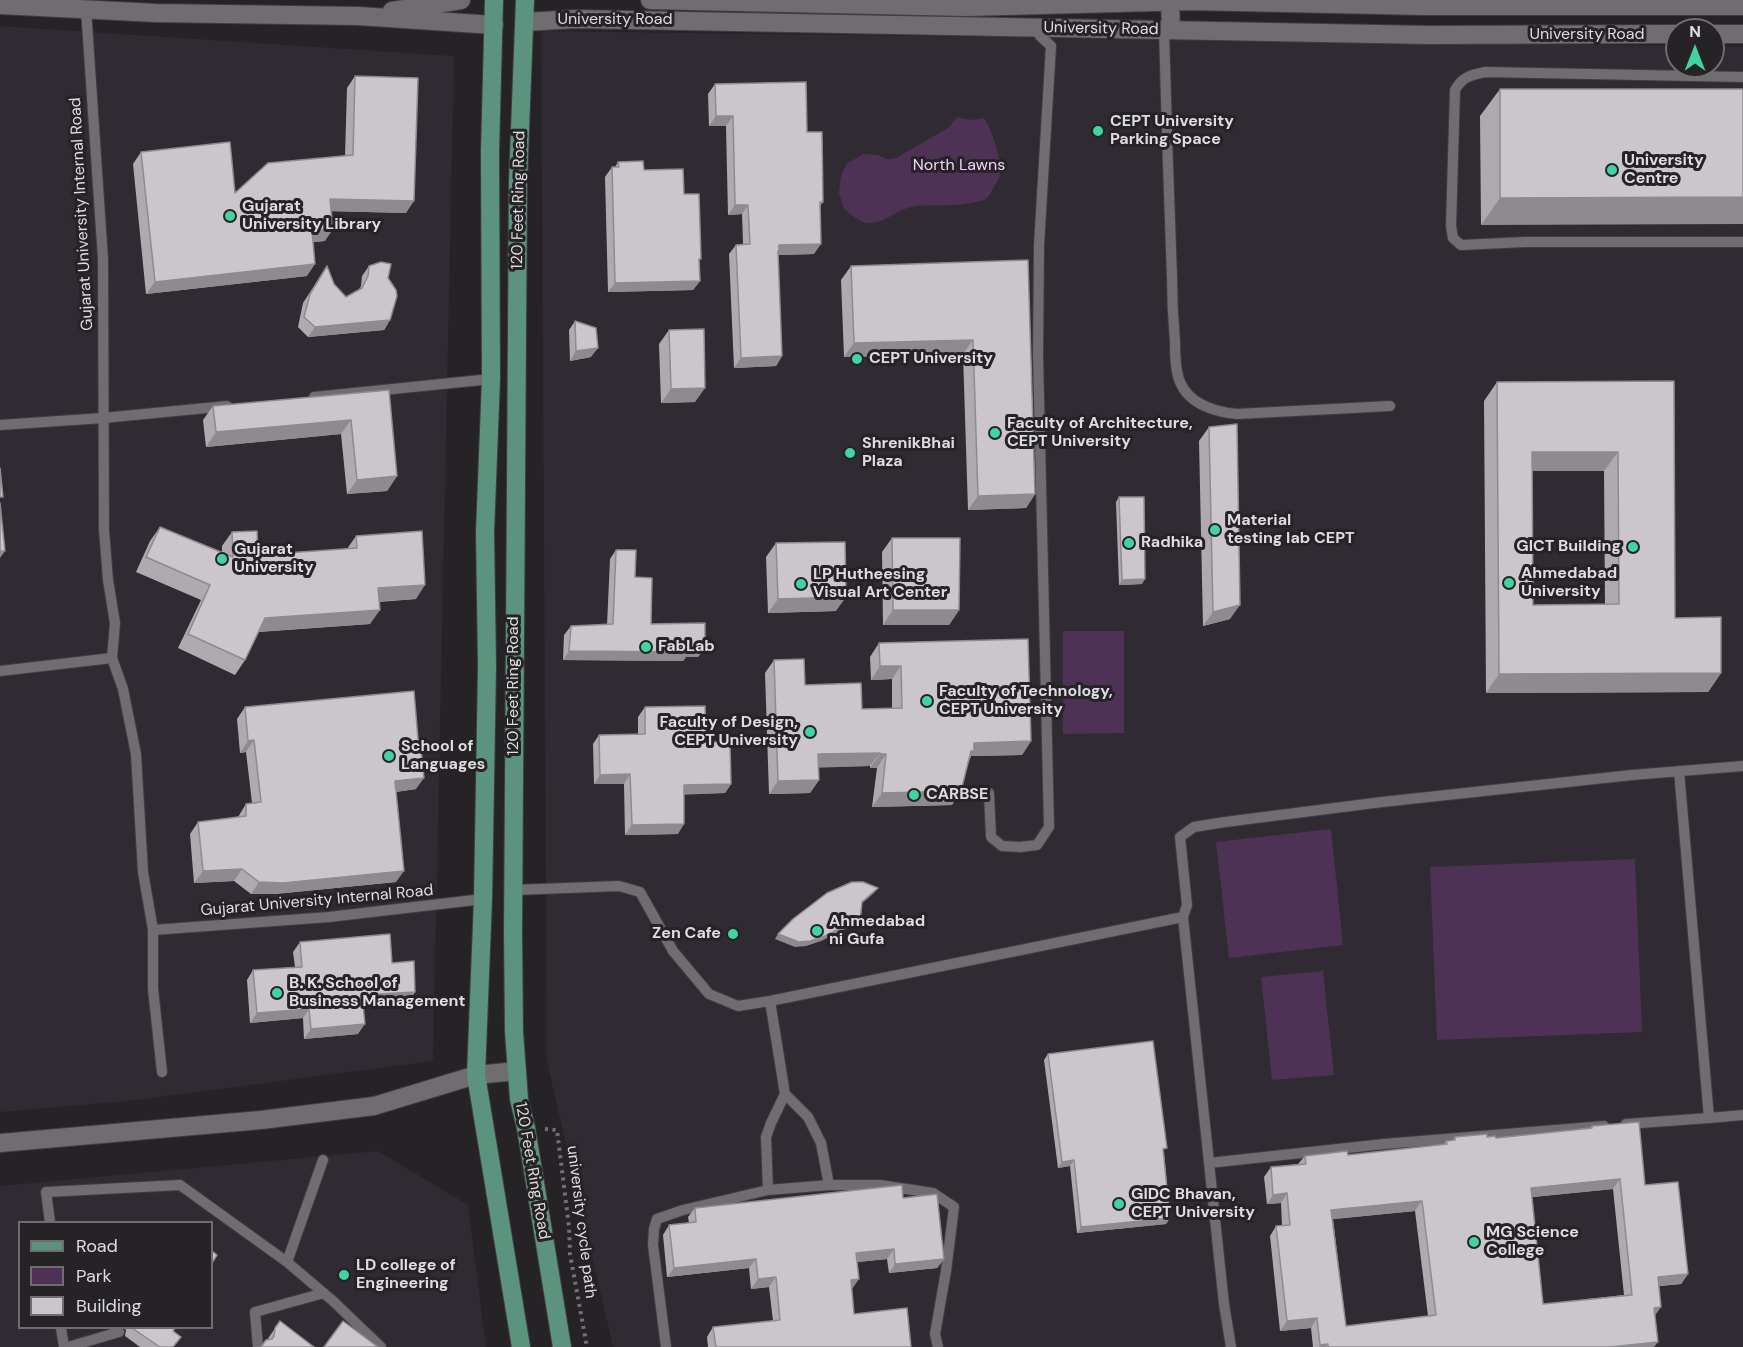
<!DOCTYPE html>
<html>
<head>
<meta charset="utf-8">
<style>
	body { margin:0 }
	#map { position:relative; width:1743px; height:1347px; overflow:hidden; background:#252326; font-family:"DM Sans",sans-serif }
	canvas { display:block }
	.legend { position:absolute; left:18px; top:1221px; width:195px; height:108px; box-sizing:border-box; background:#252326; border:2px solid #6f6d70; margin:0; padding:8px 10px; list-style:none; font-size:18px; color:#dedcde }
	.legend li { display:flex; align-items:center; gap:12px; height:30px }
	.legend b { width:30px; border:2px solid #6f6d70 }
	.north { position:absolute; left:1665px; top:18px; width:60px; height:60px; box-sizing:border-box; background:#252326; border:2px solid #6f6d70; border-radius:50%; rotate:0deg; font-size:16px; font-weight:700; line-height:24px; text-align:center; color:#dedcde }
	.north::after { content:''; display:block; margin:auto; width:21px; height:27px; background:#41d4a1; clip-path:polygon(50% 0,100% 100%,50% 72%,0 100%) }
</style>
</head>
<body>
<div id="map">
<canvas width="1743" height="1347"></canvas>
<ul class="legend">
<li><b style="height:8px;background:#5b937f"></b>Road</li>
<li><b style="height:16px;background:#4d3255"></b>Park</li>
<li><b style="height:16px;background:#cac6cb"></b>Building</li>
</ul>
<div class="north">N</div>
</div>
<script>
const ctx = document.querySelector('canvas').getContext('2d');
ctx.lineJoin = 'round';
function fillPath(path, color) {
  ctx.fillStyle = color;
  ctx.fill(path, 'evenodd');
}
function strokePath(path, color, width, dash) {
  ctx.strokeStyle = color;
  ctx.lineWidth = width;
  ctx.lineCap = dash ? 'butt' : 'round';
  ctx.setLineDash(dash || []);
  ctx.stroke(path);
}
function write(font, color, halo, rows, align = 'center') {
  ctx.font = font + ' "DM Sans",sans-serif';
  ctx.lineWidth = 6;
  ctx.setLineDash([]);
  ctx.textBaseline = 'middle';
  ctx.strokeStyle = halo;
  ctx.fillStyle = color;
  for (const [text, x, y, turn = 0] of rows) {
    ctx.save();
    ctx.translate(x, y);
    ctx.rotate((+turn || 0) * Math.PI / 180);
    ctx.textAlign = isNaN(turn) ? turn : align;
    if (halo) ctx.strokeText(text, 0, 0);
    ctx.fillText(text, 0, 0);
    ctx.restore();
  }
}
const built = new Path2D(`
	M0,26L454,56L433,1061L129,1101L0,1112Z
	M541,31L1677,46V66H1713V46L1743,47V1347H613L547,1062Z
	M378,1151L468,1205L486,1347H0V1186ZM20,1222H212V1328H20Z`);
const green = new Path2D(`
	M957,117L971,120L984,118C992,130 1003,162 1000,176C998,180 995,185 993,189C990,195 987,199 981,201C958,208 934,203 911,207C896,210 879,228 863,222C856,219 850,214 844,209L839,193L841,176L846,164L864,154L878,155L887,159L896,158L948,128Z
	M1063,631H1124V733L1063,734Z
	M1331,829L1343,945L1229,958L1216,842Z
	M1635,859L1642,1032L1437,1040L1430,867Z
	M1323,971L1334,1075L1272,1080L1261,977Z`);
const path = new Path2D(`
	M545,1129L557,1130L569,1227L570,1254L587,1347`);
const lane = new Path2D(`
	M86,9L103,259L104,530L108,580L115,623L112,658L123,689L136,754L143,872L153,930V989L162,1072
	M1164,30C1166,112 1169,195 1172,277C1172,298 1173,320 1175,341C1175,354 1175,370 1180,382C1189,404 1215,412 1237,414L1390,406
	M1743,77L1485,72C1471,75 1462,77 1455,90L1451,226L1453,238L1461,245L1525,242H1743
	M314,397L491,379
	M0,425L103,418L227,406
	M0,671L112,658
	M1679,771L1709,1118L1743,1115
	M989,793L991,837L1002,846L1020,847L1037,845L1049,827L1038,355L1039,245L1051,46L1040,36V28
	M513,890L619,886L640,892L673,951L709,994L738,1006L770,1001L1183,917L1187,905L1180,837L1194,827L1225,822L1382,802L1632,775L1743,766
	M1183,917L1224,1304L1231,1347
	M153,930L329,917L483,899
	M785,1094L808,1117L821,1143L829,1185H880L933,1193L954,1207L946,1271L935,1334L938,1347
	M1626,1124L1709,1118
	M1209,1163L1384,1144L1604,1126
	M768,1190L829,1185
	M50,1222L46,1192L180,1185L287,1262L323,1160
	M287,1262L333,1301L381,1347
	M61,1328L64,1347
	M68,1347L119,1332
	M258,1347L255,1312L324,1293
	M666,1347L653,1245L654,1229L657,1219L683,1210L768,1190L766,1137L771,1123L785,1094L770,1001`);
const street = new Path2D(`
	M1170,0L1171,30`);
const secondary = new Path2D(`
	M650,0L967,7L1191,1L1425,6H1743
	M0,5L156,13L358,16L494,25
	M392,11L461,0
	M525,22L576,19L1429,35L1677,34
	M1713,34H1743
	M0,1143L261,1120L374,1106L476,1075L517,1071`);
const primary = new Path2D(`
	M494,0L490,152L491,379L485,532L487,666L483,899L476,1075L521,1347
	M525,0L518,182L513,932L514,1032L519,1099L526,1128L562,1347`);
const wall = new Path2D(`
	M355,76L406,213L331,211L325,241L313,242L307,276L146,294L133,164L141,152L235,193L345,156L347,88Z
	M715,84L807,132L823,202L820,206L814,254L778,255L782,356L776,366L734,368L729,254L736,245L743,244L742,214L728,215L726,126H709L708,94Z
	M1500,89H1743L1481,225L1480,116Z
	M618,162L644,170L684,194L699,262L700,281L693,290L608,292L605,177L612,167H615Z
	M1028,260L1035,494L1026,508L968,510L963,354L844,357L841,280L851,266Z
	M327,266L334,284L346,297L359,290L361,286L362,276L369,266L388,278L390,320L384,330L308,337L298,327L303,303Z
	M575,321L591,357L570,361L569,330Z
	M669,330L695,402L661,403L659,344Z
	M1674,381L1675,618L1721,673L1708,692L1486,693L1484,401L1497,382ZM1532,471H1604L1605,604L1533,605Z
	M389,390L397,476L387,491L347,494L341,434L206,447L203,420L213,406Z
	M1209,427L1230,619L1203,626L1199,441Z
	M1119,497L1142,584L1119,585L1116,502Z
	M160,527L222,552V546L232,532L258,555L347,549L356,536L416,599L379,602L370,624L259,632L245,660L235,675L178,648L201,600L136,572L150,541Z
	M892,538L959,610L949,625H883L882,552Z
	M776,543L836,611L768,613L766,557Z
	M616,550L651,624L705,648L698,657H686L683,661L563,660L564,635L571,626L607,625L610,559Z
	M879,643L1031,741L1022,755L971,756L952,805L872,807L877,768H870V766L819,767V780L810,793L769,794L765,673L774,660L805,685L862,709L892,708V679L871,680L870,657Z
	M245,707L416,789L396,792V882L275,894H251L234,881L194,883L190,834L198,822L238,817L246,804L252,803L246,752L240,753L237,719Z
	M645,707L706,742L731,784L725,793L684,794L678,834L625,835L624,784H594L593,744L599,735L638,734V717Z
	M300,942L392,963L415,992L409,1002L363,1004L358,1034L304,1039L303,1018L250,1023L247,980L253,970L295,967L293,952Z
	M1048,1054L1164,1152L1170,1218L1166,1224L1077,1233L1070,1166L1058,1168L1044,1060Z
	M1592,1126L1645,1185L1688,1274L1681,1284L1659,1286L1655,1316L1654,1347H1313L1311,1328L1280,1331L1270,1236L1276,1226H1282L1281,1203L1267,1204L1264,1177L1271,1167L1298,1164L1305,1156L1348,1155L1444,1145L1446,1141H1452L1455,1137H1487L1496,1138L1590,1128ZM1613,1189L1624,1295L1543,1304L1532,1197ZM1415,1211L1428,1316L1346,1326L1333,1219Z
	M903,1198L944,1259L937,1268L889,1273L887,1259L857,1262L851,1289L854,1314L911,1347H708L707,1337L713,1327L773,1321L769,1287L751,1289L749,1268L667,1277L663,1235L669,1225L689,1223L688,1217L695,1208Z
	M280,1321L314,1347L267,1340Z
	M124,1328H176L173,1331L174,1347H140L125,1336L126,1330Z`);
const shadedWall = new Path2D(`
	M716,116H733L726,126H709Z
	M1743,197V224L1481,225L1500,198Z
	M330,199L414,201L406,213L322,211Z
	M735,205H748L742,214L728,215Z
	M333,229L325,241L303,243L312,231Z
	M821,244L814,254L777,255L779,245Z
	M315,264L307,276L146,294L155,282Z
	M700,281L693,290L608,292L615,283Z
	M390,320L384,330L308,337L315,327Z
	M973,340L963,354L844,357L854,343Z
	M598,348L591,357L570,361L576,351Z
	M782,356L776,366L734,368L741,358Z
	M705,388L695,402L661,403L671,389Z
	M351,420L341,434L206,447L216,432Z
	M1532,452H1618L1604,471H1519Z
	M397,476L387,491L347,494L357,480Z
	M1035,494L1026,508L968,510L978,496Z
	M0,551H5L0,558Z
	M1145,579L1142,584L1119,585L1122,580Z
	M425,585L416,599L368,602L378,588Z
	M846,597L836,611L768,613L778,599Z
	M1240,605L1230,619L1203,626L1213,612Z
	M380,610L370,624L255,632L265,618Z
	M893,610H959L949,625H883Z
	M705,648L698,657H686L683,661L563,660L569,651Z
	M880,666H901L892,679L871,680Z
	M1721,673L1708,692L1486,693L1499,674Z
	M254,740L246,752L240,753L248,741Z
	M1031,741L1022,755L971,756L965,765L974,743Z
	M880,753L870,766L809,768L818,754Z
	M880,754H886L877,768H870Z
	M630,774L624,784H594L600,775Z
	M424,778L416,789L387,793L395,781Z
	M819,780L810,793L769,794L778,781Z
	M731,784L725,793L677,795L684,785Z
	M961,791L952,805L872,807L882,793Z
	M684,824L678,834L625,835L632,825Z
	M242,869L234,881L194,883L203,871Z
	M404,871L396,882L275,894H251L259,882Z
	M878,888L875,892L858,907L862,902Z
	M853,922H860L857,927H849L821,941L806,946L795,947L775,939L778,934Z
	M415,992L409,1002L355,1005L362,995Z
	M309,1009L303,1018L250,1023L257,1013Z
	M365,1024L358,1034L304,1039L311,1029Z
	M1074,1160L1070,1166L1058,1168L1062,1162Z
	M1620,1179L1613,1189L1524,1198L1531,1188Z
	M1287,1193L1281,1203L1267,1204L1273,1195Z
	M1422,1201L1415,1211L1325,1220L1331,1210Z
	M1170,1218L1166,1224L1077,1233L1081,1227Z
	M894,1249L887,1259L849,1263L856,1253Z
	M756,1259L749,1268L667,1277L674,1268Z
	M944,1259L937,1268L889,1273L895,1264Z
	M1688,1274L1681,1284L1651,1287L1658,1277Z
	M776,1277L769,1287L751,1289L758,1279Z
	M859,1279L852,1289L844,1290L851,1280Z
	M1661,1307L1654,1317V1308Z
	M1317,1318L1311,1328L1280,1331L1287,1321Z
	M1658,1342L1654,1347H1610Z
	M1328,1344L1326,1347H1319L1320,1345Z`);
const building = new Path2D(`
	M355,76L418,78L414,201L330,199L333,229L312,231L315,264L155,282L141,152L230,142L235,193L268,163L353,155Z
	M806,82L807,132H822L823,202H820L821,244L779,245V251H778L782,356L741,358L736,245L750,244L748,205H735L733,116H716L715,84Z
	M1500,89H1743V197L1500,198Z
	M643,161L644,170L683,169L684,194H699L701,259H699L700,281L615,283L612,167H619L618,162Z
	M1028,260L1035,494L978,496L973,340L854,343L851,266Z
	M381,262L391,264L388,278L396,290L397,296L390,320L315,327L304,317L310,294L327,266L334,284L346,297L362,288L368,276L369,266Z
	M575,321L596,328L598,348L576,351Z
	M704,329L705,388L671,389L669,330Z
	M1674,381L1675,618L1721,617V673L1499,674L1497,382ZM1532,452H1618L1619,604L1533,605Z
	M389,390L397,476L357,480L351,420L216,432L213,406Z
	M1237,424L1240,605L1213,612L1209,427Z
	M0,468L3,497H0Z
	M1119,497H1144L1145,579L1122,580Z
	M0,503L5,551H0Z
	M160,527L233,557L232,532L257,531L258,555L357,548L356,536L422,531L425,585L378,588L380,610L265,618L245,660L188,634L210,585L146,557Z
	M892,538H960L959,610H893Z
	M845,542L846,597L778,599L776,543Z
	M616,550H636L635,577L652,578L651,624L705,623V648H689V652L569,651L571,626L613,624Z
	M1028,639L1031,741L974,743V751H971L961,791L882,793L886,754H880V753L818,754L819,780L778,781L774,660L804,659L805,685L861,683L862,709L902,708L901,666H880L879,643Z
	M414,691L418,739H420L424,778L395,781L404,871L283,883L259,882L242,869L203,871L198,822L246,816V804L261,802L254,740L248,741L245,707Z
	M705,706L706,742H730L731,784L684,785V824L632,825L630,774L600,775L599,735L645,734V707Z
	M852,882H863L878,888L862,902L860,922H853L825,936L810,941L799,942L778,934L793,919L827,893Z
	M390,934L392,963L414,961L415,992L362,995L365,1024L311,1029L309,1009L257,1013L253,970L302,967L300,942Z
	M1153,1041L1167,1148L1163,1149L1170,1218L1081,1227L1074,1160L1062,1162L1048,1054Z
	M1639,1122L1645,1185L1678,1182L1688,1274L1658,1277L1661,1307L1654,1308L1658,1342L1610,1347H1328V1344L1320,1345L1317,1318L1287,1321L1276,1226L1290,1225L1287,1193L1273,1195L1271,1167L1306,1164L1305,1156L1347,1151L1348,1155L1447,1144L1446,1141L1455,1140V1137L1487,1134V1137L1495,1136L1496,1138L1592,1128V1126ZM1620,1179L1632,1295L1543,1304L1531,1188ZM1422,1201L1436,1315L1346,1326L1331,1210Z
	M902,1185L903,1198L937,1194L944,1259L895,1264L894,1249L856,1253L859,1279L851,1280L854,1314L907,1308L911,1347H716L713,1327L780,1320L776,1277L758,1279L756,1259L674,1268L669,1225L696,1222L695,1208Z
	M212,1251L217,1255L212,1263Z
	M280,1321L314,1347H261L266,1340L272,1339L274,1336L275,1328Z
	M343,1321L378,1347H324Z
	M132,1328H175L173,1331L181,1337L173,1347H160Z`);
const markers = [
	[1098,131,6,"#41d4a1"],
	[1612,170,6,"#41d4a1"],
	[230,216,6,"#41d4a1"],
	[857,359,6,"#41d4a1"],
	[995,433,6,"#41d4a1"],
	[850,453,6,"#41d4a1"],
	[1215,530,6,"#41d4a1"],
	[1129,543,6,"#41d4a1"],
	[1633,547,6,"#41d4a1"],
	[222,559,6,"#41d4a1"],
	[1509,583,6,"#41d4a1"],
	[801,584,6,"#41d4a1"],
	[646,647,6,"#41d4a1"],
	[927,701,6,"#41d4a1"],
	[810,732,6,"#41d4a1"],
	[389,756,6,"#41d4a1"],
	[914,795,6,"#41d4a1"],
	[817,931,6,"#41d4a1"],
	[733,934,6,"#41d4a1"],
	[277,993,6,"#41d4a1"],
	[1119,1204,6,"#41d4a1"],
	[1474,1242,6,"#41d4a1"],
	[344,1275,6,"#41d4a1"]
];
const streetNames = [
	["University Road",615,20],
	["University Road",1101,29,1],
	["University Road",1587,35],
	["120 Feet Ring Road",519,200,-89],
	["Gujarat University Internal Road",82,214,-93],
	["120 Feet Ring Road",514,686,-90],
	["Gujarat University Internal Road",317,901,-5],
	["120 Feet Ring Road",532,1171,80],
	["university cycle path",581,1222,83]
];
const poiNames = [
	["CEPT University",1110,122],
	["Parking Space",1110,140],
	["University",1624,161],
	["Centre",1624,179],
	["Gujarat",242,207],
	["University Library",242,225],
	["CEPT University",869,359],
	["Faculty of Architecture,",1007,424],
	["CEPT University",1007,442],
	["ShrenikBhai",862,444],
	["Plaza",862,462],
	["Material",1227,521],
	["testing lab CEPT",1227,539],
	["Radhika",1141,543],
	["GICT Building",1621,547,"right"],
	["Gujarat",234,550],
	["University",234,568],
	["Ahmedabad",1521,574],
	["University",1521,592],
	["LP Hutheesing",813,575],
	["Visual Art Center",813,593],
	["FabLab",658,647],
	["Faculty of Technology,",939,692],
	["CEPT University",939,710],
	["Faculty of Design,",798,723,"right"],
	["CEPT University",798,741,"right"],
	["School of",401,747],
	["Languages",401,765],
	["CARBSE",926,795],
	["Ahmedabad",829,922],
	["ni Gufa",829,940],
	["Zen Cafe",721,934,"right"],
	["B. K. School of",289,984],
	["Business Management",289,1002],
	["GIDC Bhavan,",1131,1195],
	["CEPT University",1131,1213],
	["MG Science",1486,1233],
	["College",1486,1251],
	["LD college of",356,1266],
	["Engineering",356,1284]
];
const parkNames = [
	["North Lawns",959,166]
];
fillPath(built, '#302a32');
fillPath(green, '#4d3255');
strokePath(lane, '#403e41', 12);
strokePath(street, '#403e41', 20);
strokePath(secondary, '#403e41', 20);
strokePath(primary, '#403e41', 20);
strokePath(path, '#737174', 4, [3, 4.5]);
strokePath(lane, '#706d71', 10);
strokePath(street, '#706d71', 18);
strokePath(secondary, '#706d71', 18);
strokePath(primary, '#5b937f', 18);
fillPath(wall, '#aeaaaf');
fillPath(shadedWall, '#8d8b8e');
fillPath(building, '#cac6cb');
strokePath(building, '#8d8b8e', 1.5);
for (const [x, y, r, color] of markers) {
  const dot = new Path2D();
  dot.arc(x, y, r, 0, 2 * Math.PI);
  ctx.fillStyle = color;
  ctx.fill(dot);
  strokePath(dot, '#252326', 2);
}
write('16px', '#dedcde', '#252326', streetNames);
write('bold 16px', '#dedcde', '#252326', poiNames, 'left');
write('16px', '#f2d2fc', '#252326', parkNames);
</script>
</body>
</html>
